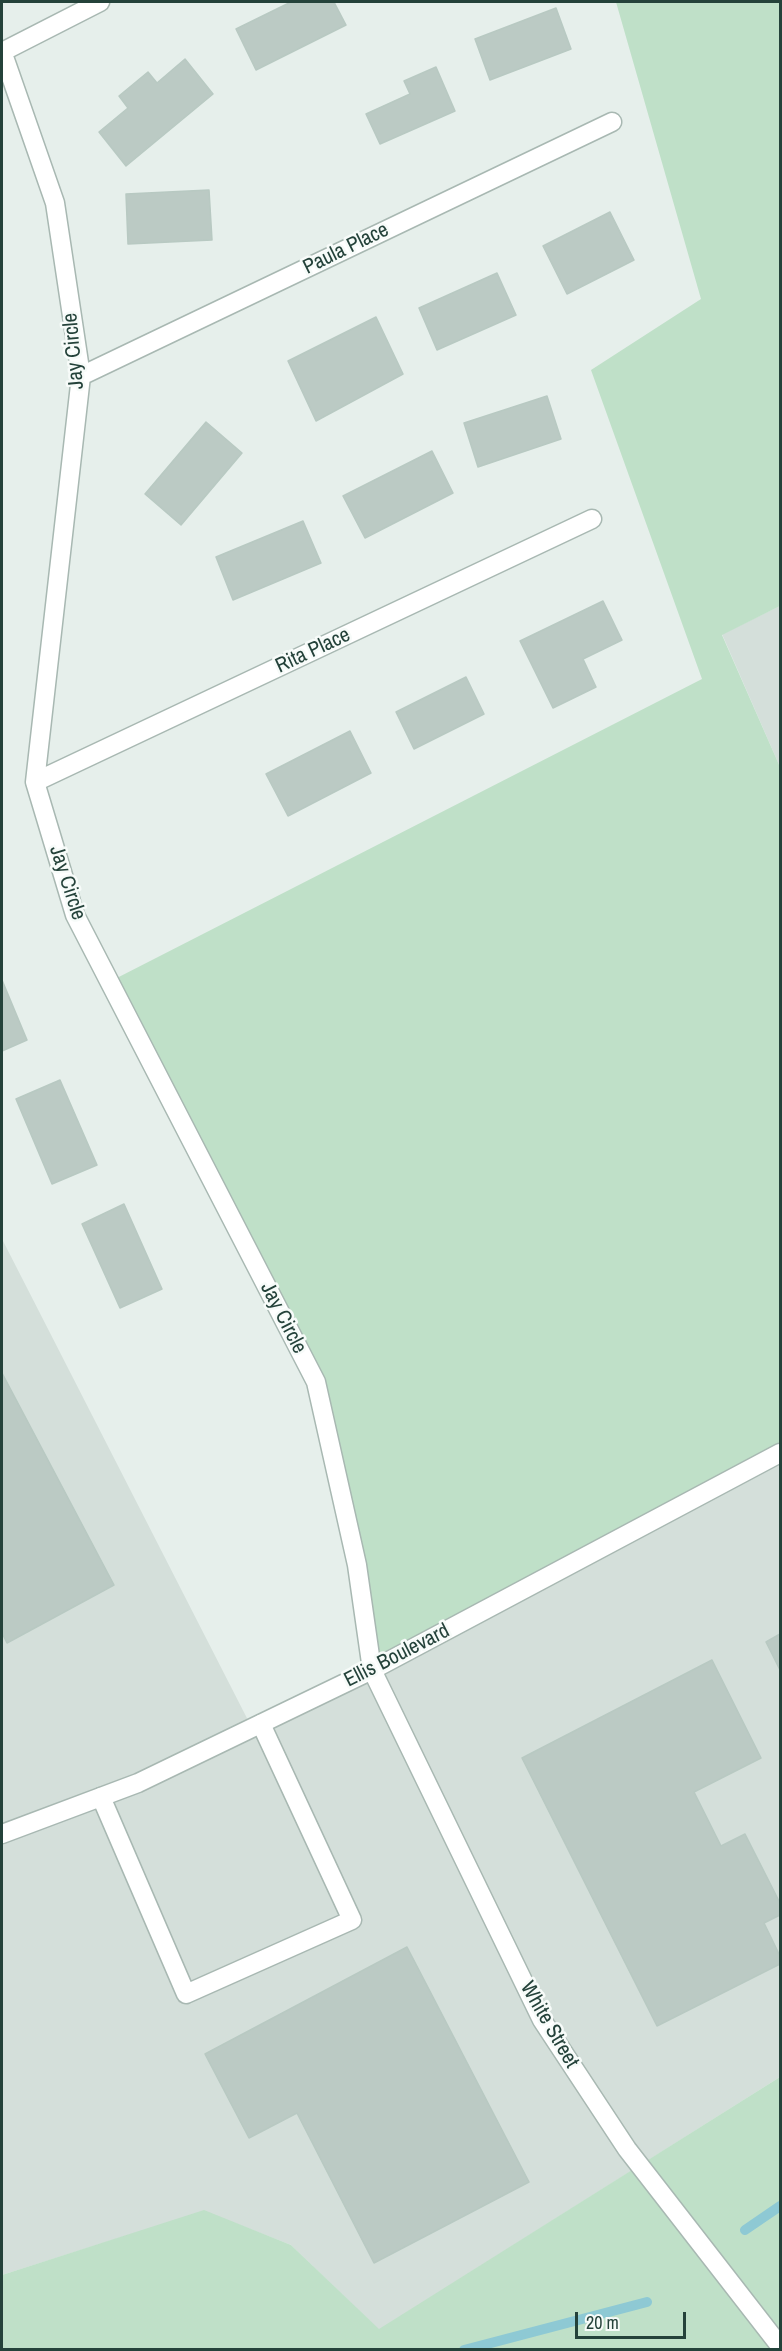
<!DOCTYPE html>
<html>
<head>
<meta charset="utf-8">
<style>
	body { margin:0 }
	#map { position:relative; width:782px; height:2351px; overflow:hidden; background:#e6efeb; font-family:"Archivo Narrow",sans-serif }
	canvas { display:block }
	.frame { position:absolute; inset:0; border:3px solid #24423a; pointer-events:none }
	.scale { position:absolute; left:575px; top:2312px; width:111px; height:27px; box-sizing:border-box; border:3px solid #24423a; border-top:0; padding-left:8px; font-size:18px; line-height:21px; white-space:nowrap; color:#24423a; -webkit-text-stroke:4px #f7fbf9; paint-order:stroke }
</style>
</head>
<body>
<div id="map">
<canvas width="782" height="2351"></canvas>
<div class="frame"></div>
<div class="scale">20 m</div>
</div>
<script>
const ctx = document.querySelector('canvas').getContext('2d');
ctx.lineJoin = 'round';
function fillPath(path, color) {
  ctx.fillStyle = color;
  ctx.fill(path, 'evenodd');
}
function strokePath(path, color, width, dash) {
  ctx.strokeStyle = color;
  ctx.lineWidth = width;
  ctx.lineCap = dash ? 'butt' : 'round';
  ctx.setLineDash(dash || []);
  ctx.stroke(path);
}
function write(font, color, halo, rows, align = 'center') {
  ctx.font = font + ' "Archivo Narrow",sans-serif';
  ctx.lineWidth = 5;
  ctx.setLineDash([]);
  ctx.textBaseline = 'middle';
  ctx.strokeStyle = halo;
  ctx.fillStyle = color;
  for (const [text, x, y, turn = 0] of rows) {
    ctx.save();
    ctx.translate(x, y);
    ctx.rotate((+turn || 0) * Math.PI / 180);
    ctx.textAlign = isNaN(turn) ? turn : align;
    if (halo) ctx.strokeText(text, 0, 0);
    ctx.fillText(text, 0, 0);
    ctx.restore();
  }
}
const built = new Path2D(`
	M780,606V767L722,634Z
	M2,1239L252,1728L780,1453V2077L379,2330L291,2245L204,2211L2,2275Z`);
const green = new Path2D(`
	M616,2H780V606L722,635L780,767V1453L372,1670L316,1382L109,982L702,679L591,370L701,299Z
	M780,2077V2349H2V2275L204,2210L291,2245L379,2329Z`);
const stream = new Path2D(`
	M745,2230L780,2206
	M464,2350L647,2302`);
const building = new Path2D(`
	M291,2H334L346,25L256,70L236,29Z
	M556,8L571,49L490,80L475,39Z
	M185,59L213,94L126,166L99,132L128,108L119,96L148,72L157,83Z
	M436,67L455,111L380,144L366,114L410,94L404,81Z
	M209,190L212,240L128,244L126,194Z
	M610,212L634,260L567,294L543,246Z
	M497,273L516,315L437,350L419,308Z
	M376,317L403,374L316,421L288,361Z
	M547,396L561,439L478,467L464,423Z
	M206,422L242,453L181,525L145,494Z
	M432,451L453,493L365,538L343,496Z
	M303,521L321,563L233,600L216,557Z
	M603,601L622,640L583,659L596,687L553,708L520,641Z
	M466,677L484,714L414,749L396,712Z
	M350,731L371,773L288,816L266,774Z
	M2,980L27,1040L2,1051Z
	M60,1080L97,1165L52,1184L16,1099Z
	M124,1204L162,1289L120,1308L82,1224Z
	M2,1373L114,1585L7,1643L2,1633Z
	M780,1634V1670L766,1642Z
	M712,1660L761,1758L694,1792L721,1846L745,1834L780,1903V1915L764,1923L780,1956V1964L657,2026L522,1758Z
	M407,1947L529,2182L374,2263L297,2113L249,2138L205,2054Z`);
const service = new Path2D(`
	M101,1797L186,1994L352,1920L261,1724`);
const minor = new Path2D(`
	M2,51L55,203L81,376L35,782L75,915L316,1382L357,1565L372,1670L542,2020L627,2149L780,2346
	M2,52L100,2
	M81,376L612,122
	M35,782L592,519
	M372,1670L780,1453`);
const tertiary = new Path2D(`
	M2,1834L138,1783L372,1670`);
const streetNames = [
	["Paula Place",346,249,-26],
	["Jay Circle",74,351,-95],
	["Rita Place",313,651,-25],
	["Jay Circle",67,883,72],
	["Jay Circle",283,1318,63],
	["Ellis Boulevard",397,1656,-27],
	["White Street",549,2025,60]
];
fillPath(built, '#d4dfda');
fillPath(green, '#bfe0c8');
strokePath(stream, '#8ec9d4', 10);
fillPath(building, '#bbcac4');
strokePath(building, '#b8c9c2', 1.5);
strokePath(service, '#a8b8b2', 21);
strokePath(minor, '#a8b8b2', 21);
strokePath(tertiary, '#a8b8b2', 21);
strokePath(service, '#fff', 18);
strokePath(minor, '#fff', 18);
strokePath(tertiary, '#fff', 18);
write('21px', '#24423a', '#f7fbf9', streetNames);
</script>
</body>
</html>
